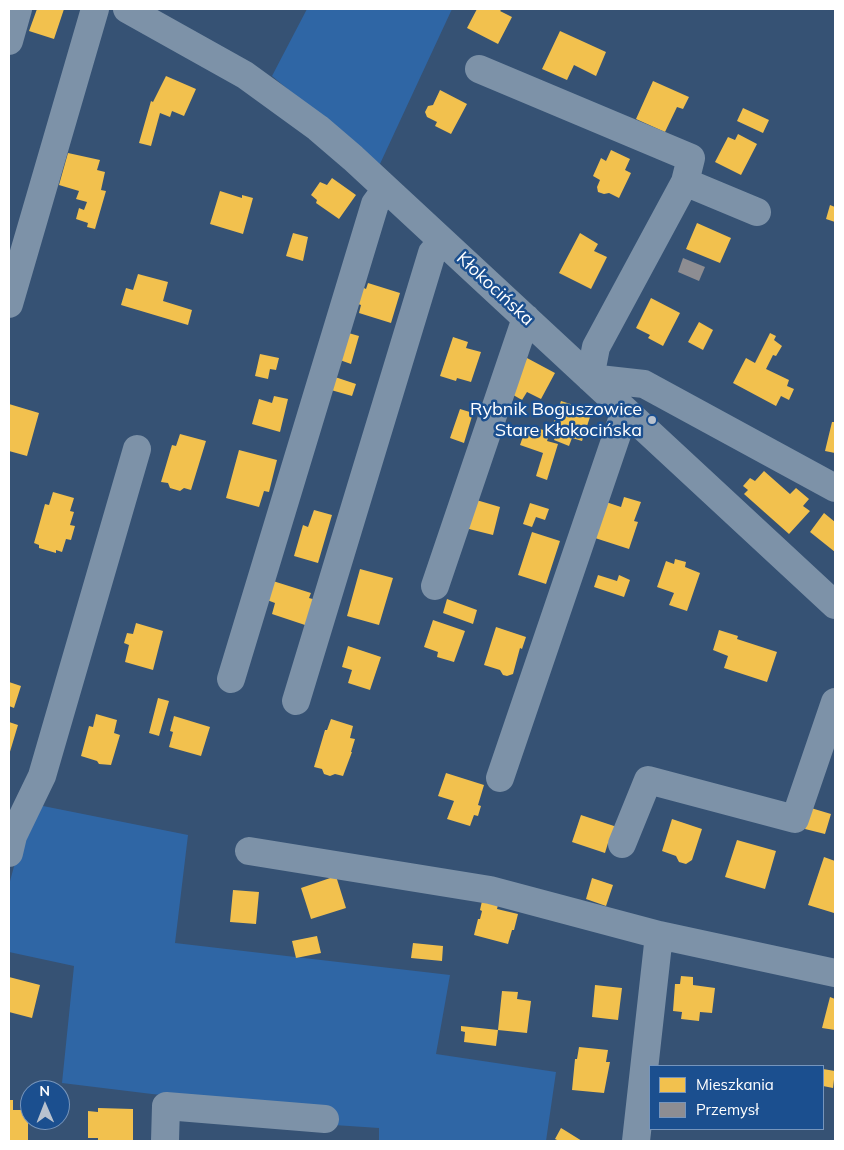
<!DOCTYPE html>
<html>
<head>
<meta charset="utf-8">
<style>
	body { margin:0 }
	#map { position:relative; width:844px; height:1150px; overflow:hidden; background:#365274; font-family:Mulish,sans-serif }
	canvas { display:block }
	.frame { position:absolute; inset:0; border:10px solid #fff; pointer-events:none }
	.legend { position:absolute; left:649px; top:1065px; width:175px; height:65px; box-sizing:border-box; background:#1b4f8f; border:1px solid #7695bc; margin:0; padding:6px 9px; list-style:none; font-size:15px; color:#fff }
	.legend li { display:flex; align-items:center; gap:10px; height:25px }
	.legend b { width:25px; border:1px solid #7695bc }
	.north { position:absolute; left:20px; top:1080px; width:50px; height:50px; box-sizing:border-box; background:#1b4f8f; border:1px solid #7695bc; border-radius:50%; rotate:359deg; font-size:14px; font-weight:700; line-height:20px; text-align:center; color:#fff }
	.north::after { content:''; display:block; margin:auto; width:18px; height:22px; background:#b9c2ce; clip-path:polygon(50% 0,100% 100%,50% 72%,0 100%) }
</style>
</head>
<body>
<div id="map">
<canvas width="844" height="1150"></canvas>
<div class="frame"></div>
<ul class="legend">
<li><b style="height:14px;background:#f2c14e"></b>Mieszkania</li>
<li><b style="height:14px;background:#8d8d92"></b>Przemysł</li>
</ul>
<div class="north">N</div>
</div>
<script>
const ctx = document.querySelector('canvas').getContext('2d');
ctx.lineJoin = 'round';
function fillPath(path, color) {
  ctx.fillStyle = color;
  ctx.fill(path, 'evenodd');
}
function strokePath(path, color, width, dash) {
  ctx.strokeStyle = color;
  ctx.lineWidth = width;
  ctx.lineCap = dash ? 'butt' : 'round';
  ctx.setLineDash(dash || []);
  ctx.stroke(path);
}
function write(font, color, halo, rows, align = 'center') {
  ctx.font = font + ' Mulish,sans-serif';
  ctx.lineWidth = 5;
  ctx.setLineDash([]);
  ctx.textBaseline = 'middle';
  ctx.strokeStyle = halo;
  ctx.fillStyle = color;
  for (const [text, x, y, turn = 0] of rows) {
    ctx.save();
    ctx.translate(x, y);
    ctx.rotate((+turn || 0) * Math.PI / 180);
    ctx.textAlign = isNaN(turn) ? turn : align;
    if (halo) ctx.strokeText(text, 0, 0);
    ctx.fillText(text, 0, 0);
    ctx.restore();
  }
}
const green = new Path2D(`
	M307,9H452L379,166L272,76Z
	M38,805L188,835L175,943L450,975L436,1054L556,1072L546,1141H379V1128L334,1125V1112L152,1094L62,1083L74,966L9,952V885L24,829Z`);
const homes = new Path2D(`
	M37,9H64L54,39L29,31Z
	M477,9H502L500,11L512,17L498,44L467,28Z
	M560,31L606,52L596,76L574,65L567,80L542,69Z
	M166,76L196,89L184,116L172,111L170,117L160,113L151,146L139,143L151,101L153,102Z
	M653,81L689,97L683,109L677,107L665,132L636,119Z
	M440,90L467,104L451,134L435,126L437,122L427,117L425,112L428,106L433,105Z
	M743,108L769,120L763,133L737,121Z
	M738,134L757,144L741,175L715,162L728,137L735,140Z
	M611,150L630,159L625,170L631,173L619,198L609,193L604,194L598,192L597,187L600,180L593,176L601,158L606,161Z
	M68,153L100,160L97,170L105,172L101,190L106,191L95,229L87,227L88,223L76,219L79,208L84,210L87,202L76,199L79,191L59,185Z
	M332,178L356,195L339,219L316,203L317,200L311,195L320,182L327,185Z
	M220,191L242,198V195L253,198L243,234L210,224Z
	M830,205L835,207V222L826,219Z
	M697,223L731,238L720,263L686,249Z
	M293,233L308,237L303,261L286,256Z
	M580,233L598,244L594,251L607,257L591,289L559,273Z
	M138,274L168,282L163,301L192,310L188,325L121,305L126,288L133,290Z
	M368,283L400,293L391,323L359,313L361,305L355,303L360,286L366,289Z
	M651,298L680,313L663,346L648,338L650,335L636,328Z
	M699,322L713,330L703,350L688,342Z
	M345,332L359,336L351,364L337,359Z
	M770,333L776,336L774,340L782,346L776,356L773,355L766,369L789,380L787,386L794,389L789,400L781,396L776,406L733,383L746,358L755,363Z
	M453,337L468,342L466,348L481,352L471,382L457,378L456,381L440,376Z
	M260,354L279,358L276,370L270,369L268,379L255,376Z
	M527,358L555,373L541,399L527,392L522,400L508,392Z
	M335,377L356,384L352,396L331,390Z
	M274,396L288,399L280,432L252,424L259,399L272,403Z
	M561,401L592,411L582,441L572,438L569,446L554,440L557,433L551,430Z
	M9,404L39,413L27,456L9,451Z
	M460,409L473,413L464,443L450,438Z
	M832,422H835V453L825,451Z
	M527,425L550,432L547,441L558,444L547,480L536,476L543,453L520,445Z
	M180,434L206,441L191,490L184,488L180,491L170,488L168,483L161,482L172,445L176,446Z
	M239,450L277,460L269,492L264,491L259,507L226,498Z
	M764,471L790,494L796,488L809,499L803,506L810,511L789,534L744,494L748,490L743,486L750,478L755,481Z
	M53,492L74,498L70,511L74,512L70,525L75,526L71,540L66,539L62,552L56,550V553L39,548V545L34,543L45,504L49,505Z
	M624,497L641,502L634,521L638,522L629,549L595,538L606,502L621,507Z
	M473,499L500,507L493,535L465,528Z
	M530,503L549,509L545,520L536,517L532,527L523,524Z
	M314,510L332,515L318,563L294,556L303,525L308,527Z
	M824,513L835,522V552L810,532Z
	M532,532L560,541L546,584L518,575Z
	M675,559L686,562L685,567L700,573L687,611L669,605L674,593L657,587L666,561L674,564Z
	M360,569L393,578L379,625L347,616Z
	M598,575L617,581L619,575L630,580L624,597L594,587Z
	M273,581L311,593L309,598L320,601L311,627L272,614L275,603L267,600Z
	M447,599L477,610L473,624L443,613Z
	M433,620L465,631L454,662L437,657L438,652L424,647Z
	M136,623L163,631L153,670L125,662L129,645L124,643L127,633L133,634Z
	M496,627L526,637L522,649L520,648L513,674L507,676L503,675L500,670L484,665Z
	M719,630L738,636L737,639L777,652L767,682L724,668L728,656L713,650Z
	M348,646L381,657L370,690L348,683L352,670L342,667Z
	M9,682L21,686L14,708L9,706Z
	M158,698L169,701L159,736L149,733Z
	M96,714L117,720L114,733L120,735L111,765L99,764L97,761L81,756L89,726L93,727Z
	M174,716L210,727L201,756L169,747L173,732L170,731Z
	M331,719L353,726L350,738L355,739L351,752H352L343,776L335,774L330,776L324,774L322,769L314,767L325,730H327Z
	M9,722L18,725L9,755Z
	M446,773L484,785L478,805L481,806L478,816L474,815L470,826L447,819L454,801L438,796Z
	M811,808L831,814L825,834L805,829Z
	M581,815L617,827L612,844L608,843L605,853L572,842Z
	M672,819L702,829L692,860L686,864L679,862L676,856L662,851Z
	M737,840L776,851L765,889L725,877Z
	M824,857L835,861V908L834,913L808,905Z
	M336,876L346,908L311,919L301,888Z
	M592,878L613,885L606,906L586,899Z
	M233,890L259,892L256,924L230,922Z
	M482,901L498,905L497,909L518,914L514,930H512L508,944L474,935L478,919H480L482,911L480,910Z
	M317,936L321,953L296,958L292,941Z
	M413,943L443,946L442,961L411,958Z
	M681,976L693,977V985L715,988L712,1013L700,1012L699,1021L681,1019L682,1012L673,1011L675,984H680Z
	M9,977L40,985L32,1018L9,1012Z
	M595,985L622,988L618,1020L592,1017Z
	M502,991L518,992L517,999L531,1001L527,1033L498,1030L496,1046L464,1042L465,1032L461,1031V1026L498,1030Z
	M830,997L835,999V1030L822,1028Z
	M579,1047L608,1050L606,1062H610L604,1093L572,1090L575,1059H577Z
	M823,1069L835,1071L833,1088L823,1086Z
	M9,1100H13V1110H28V1141H9Z
	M98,1108L133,1109V1141H98V1138H88V1111L98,1112Z
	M561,1128L566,1131L582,1141H559L555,1139Z`);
const industry = new Path2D(`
	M683,258L705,267L699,281L678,272Z`);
const minor = new Path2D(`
	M127,9L245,75L318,128L353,158L835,605
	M9,41L18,9
	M479,69L691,158L685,182
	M757,212L685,182L596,347L590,378L644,384L835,488
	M9,304L95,9
	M435,586L526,318
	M231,679L375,204L386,189
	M296,701L432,253L443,242
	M500,778L625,411
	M622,844L648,780L795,819L835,702
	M249,851L490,890L659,935
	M9,853L13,836L42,776L137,449
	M165,1141L166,1106L325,1119
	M636,1141L659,935L835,973`);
const markers = [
	[652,420,5,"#b9c2ce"]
];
const streetNames = [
	["Kłokocińska",495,289,43]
];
const poiNames = [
	["Rybnik Boguszowice",642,410],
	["Stare Kłokocińska",642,431]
];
fillPath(green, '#2f66a5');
fillPath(homes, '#f2c14e');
fillPath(industry, '#8d8d92');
strokePath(minor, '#7d92a8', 28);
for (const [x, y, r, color] of markers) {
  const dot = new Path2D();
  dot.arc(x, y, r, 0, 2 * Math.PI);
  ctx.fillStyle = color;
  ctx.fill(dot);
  strokePath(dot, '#1b4f8f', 2);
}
write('18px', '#fff', '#1b4f8f', streetNames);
write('18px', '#fff', '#1b4f8f', poiNames, 'right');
</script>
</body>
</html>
